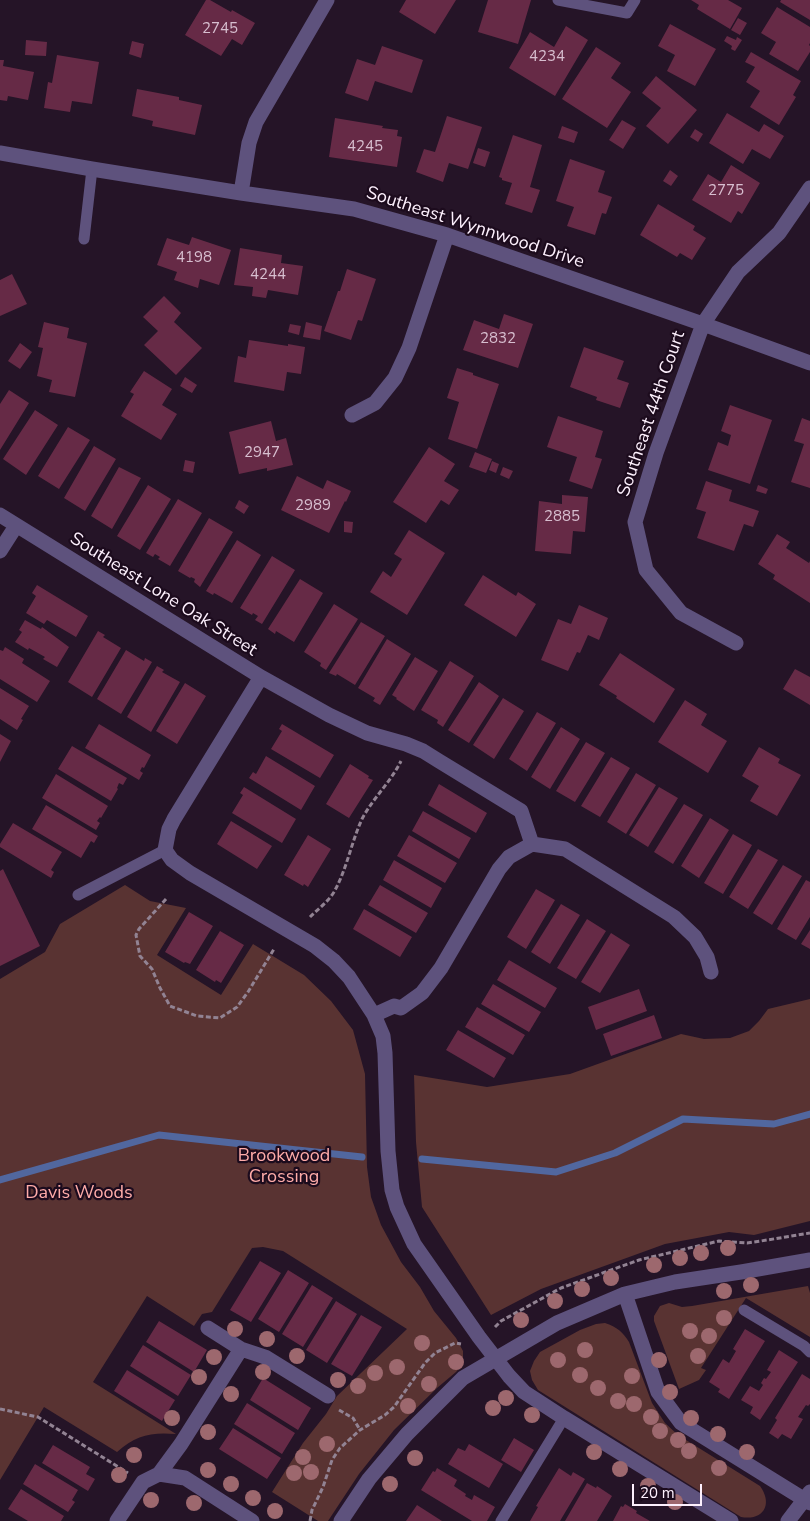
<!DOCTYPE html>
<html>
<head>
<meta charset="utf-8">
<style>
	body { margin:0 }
	#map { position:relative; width:810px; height:1521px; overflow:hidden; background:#251427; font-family:"Nunito Sans",sans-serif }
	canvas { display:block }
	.scale { position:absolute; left:632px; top:1484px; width:70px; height:22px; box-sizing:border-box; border:2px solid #fdf0fd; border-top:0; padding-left:6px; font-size:15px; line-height:18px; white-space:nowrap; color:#fdf0fd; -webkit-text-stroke:4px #1c0b1d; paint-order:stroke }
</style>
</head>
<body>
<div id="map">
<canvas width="810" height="1521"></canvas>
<div class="scale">20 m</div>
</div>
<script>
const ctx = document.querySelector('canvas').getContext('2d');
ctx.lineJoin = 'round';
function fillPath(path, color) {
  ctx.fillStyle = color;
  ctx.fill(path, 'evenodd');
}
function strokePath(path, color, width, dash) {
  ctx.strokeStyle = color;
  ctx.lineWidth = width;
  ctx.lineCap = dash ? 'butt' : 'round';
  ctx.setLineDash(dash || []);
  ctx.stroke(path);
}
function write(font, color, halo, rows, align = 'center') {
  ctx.font = font + ' "Nunito Sans",sans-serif';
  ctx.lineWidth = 4.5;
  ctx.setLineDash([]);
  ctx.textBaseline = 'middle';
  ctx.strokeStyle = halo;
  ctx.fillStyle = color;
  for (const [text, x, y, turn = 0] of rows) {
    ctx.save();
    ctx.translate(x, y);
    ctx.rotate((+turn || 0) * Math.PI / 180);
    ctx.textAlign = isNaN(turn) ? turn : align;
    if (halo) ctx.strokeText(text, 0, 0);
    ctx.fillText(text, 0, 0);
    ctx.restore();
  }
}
const green = new Path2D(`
	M125,885L150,901L186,908L157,955L221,995L253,944L304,975L331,1001L353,1030L365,1074L367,1167L371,1197L381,1225L401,1262L420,1287L434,1311L456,1338L463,1351V1364L456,1372L437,1388L394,1430L359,1474L328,1521H318L272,1492L303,1443L326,1414L337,1396L407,1329L283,1251L263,1247L252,1248L212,1312L202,1314L194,1326L147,1296L93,1382L176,1434C151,1432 136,1435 117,1452L44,1407L0,1480V979L45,952L60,924Z
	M810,999V1221L754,1235L729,1232L665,1244L541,1289L491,1315L422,1207L416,1142L414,1075L487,1087L570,1074L681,1034L704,1039L730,1038L749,1031L759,1021L768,1009Z
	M808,1286L810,1293V1337L746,1298L701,1368L706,1370L699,1380L679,1389L654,1321V1316L660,1306L669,1303L682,1307L692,1306Z
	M605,1323C617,1327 623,1332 629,1342L652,1403L665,1423L678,1435L760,1486C773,1504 764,1521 741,1517L538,1390L532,1380L530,1371L534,1361L540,1352L580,1330L596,1324Z`);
const stream = new Path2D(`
	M422,1159L556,1172L615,1153L683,1119L774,1124L810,1114
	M0,1180L159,1135L362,1157`);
const building = new Path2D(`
	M206,0H210L231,12L232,10L255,23L242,45L232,39L221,56L185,35Z
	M406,0H456L435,34L399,12Z
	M488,0H531L518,44L478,32Z
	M691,0H728L742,8L730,29L697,9L699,5Z
	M781,0H810V20L780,2Z
	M777,7L810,27V43L809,45L810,46V52L798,71L769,54L776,42L761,33Z
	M738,18L747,23L740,35L731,30Z
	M670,24L716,49L695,86L667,71L675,55L658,46Z
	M566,26L588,40L555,96L509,68L530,32L554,47Z
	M727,36L736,40L737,37L742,40L735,51L731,49L732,46L724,41Z
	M26,40L47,42L46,56L25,55Z
	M132,41L144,44L141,58L129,54Z
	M382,46L423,60L412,93L375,81L368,101L345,93L357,59L375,65Z
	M596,47L621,63L611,78L631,92L607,128L562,99Z
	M751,52L801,81L793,95L796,97L779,125L750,107L760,91L746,82L755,67L745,62Z
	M57,55L99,62L92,104L72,101L70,112L44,108L48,82L52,83Z
	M0,60H4L3,66L34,72L28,100L8,96L7,101L0,100Z
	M656,76L697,110L668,144L646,126L661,108L642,93Z
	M137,89L179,97V100L202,105L195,135L152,126L153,121L132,116Z
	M727,113L759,132L764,124L784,136L770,159L752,149L743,164L709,143Z
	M447,116L482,127L468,169L449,163L443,182L416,172L424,149L435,152Z
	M335,118L383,126L382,128L398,130L397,136L402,137L397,167L329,157Z
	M622,120L636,128L623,149L609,140Z
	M562,126L578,132L574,143L558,138Z
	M695,129L703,134L698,142L690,137Z
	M513,135L542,145L530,187L540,190L532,213L505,204L512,183L502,180V178L499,177Z
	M478,148L490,152L485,167L473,163Z
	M570,159L605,171L598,192L612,197L606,214L602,213L595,235L567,226L574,207L556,201Z
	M731,165L760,183L742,214L738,211L731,223L692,200L708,174L721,182Z
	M670,170L678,176L671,186L663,181Z
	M658,204L695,226L693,230L706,238L692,260L680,253L677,257L640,235Z
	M192,237L231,250L219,285L200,279L198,288L174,280L177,272L157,265L167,238L189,245Z
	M240,248L282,255L281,263L303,266L298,295L268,290L266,298L252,296L253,287L234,285Z
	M347,269L376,279L362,321L358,320L351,340L324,331L338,291H340Z
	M12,274L27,304L0,316V280Z
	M164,296L181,313L174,322L202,348L176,375L144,345L158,331L143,317Z
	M504,314L533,324L518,368L463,350L474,320L499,329Z
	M44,322L69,328L67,338L87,343L75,397L49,392L52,380L37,376L43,348L38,347Z
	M306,322L322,326L320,340L303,337Z
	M290,324L301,326L299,335L288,332Z
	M249,340L288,346V344L305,347L301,374L287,372L284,391L234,382L238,356L246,358Z
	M20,343L32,352L20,369L8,361Z
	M584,347L624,361L617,379L629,383L620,408L596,400L597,397L570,387Z
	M457,368L473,373V375L499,384L477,449L448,439L459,402L447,398Z
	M144,371L172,389L162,405L177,414L161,440L121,416L134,394L130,392Z
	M185,377L197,385L192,393L180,386Z
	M9,390L29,403L0,450V404Z
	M730,405L772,420L750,484L708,470L718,442L728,446L731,435L721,431Z
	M35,410L58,425L26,475L3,459Z
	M558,416L603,431L595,457L602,459L592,489L569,481L577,457L547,447Z
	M802,418L810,421V488L791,482L804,444L794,441Z
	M271,421L276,441L286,438L293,465L267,471V468L239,474L229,432Z
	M68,427L90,440L59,489L38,476Z
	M94,446L116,459L85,511L64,498Z
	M429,447L455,464L444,481L459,490L449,505L441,500L426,523L393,502Z
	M475,452L492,459L486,473L469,467Z
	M185,460L195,462L193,473L183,471Z
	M492,461L499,464L496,473L489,470Z
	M119,467L141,478L112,529L91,516Z
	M503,467L513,471L509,479L500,475Z
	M297,476L323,489L327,480L351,491L346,502L345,501L329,533L281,510Z
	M706,481L732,490L729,501L759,511L753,527L744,524L734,551L697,538L706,512L696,509Z
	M148,485L171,499L140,550L117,536Z
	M758,485L768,489L766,494L756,491Z
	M562,495L588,497L585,532L573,531L571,554L535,551L539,501L562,504Z
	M178,499L202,513L170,566L158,559L160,557L155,554L153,557L146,553Z
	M239,500L249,506L244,514L235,508Z
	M209,518L233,532L200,587L194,582L195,579L191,577L190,578L178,571Z
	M344,521L353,522L352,533L344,532Z
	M409,530L445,553L407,615L370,592L383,571L391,577L402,559L394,554Z
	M777,534L790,542L786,548L809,563L810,561V603L773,579L775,575L758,564Z
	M237,540L261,555L232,603L214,593L213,595L206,591Z
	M272,556L295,570L262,624L255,620L258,616L253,613L252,615L240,608Z
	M483,575L516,596L518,592L536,604L516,637L464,605Z
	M300,579L323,593L294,642L276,631L275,634L268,629Z
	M37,585L88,616L76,637L47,620L44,624L26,613L36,596L32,593Z
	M334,604L358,619L326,670L320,666L321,663L304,652Z
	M579,605L608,618L599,640L588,635L580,653L577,652L568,671L541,660L558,619L571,624Z
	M25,620L41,629L42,627L69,647L57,667L43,659L45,657L29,648L28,650L15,642L22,632L19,630Z
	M361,622L385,636L355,685L337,674L336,676L329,673Z
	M98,631L105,635L103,637L121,648L92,697L68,682Z
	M387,639L411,654L380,705L373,701L375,698L358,688Z
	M5,647L24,659L22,663L50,681L37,702L0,679V650L3,651Z
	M126,650L144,661L145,658L152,662L121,714L97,699Z
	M620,653L675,689L654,723L616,698L617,696L599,685Z
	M415,657L438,671L414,711L396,699L397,698L392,695Z
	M450,661L474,676L443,727L437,723L438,720L421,710Z
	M157,666L164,670L162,672L180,682L151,732L127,717Z
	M795,669L810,677V705L783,689Z
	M479,682L499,696L469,743L448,730Z
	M185,683L206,696L177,744L156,731Z
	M0,688L29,706L21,719L23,720L17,730L0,719Z
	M503,698L524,711L494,759L473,745Z
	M685,700L707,714L701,725L727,741L708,773L658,742Z
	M537,712L556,723L527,771L509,759Z
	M99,724L151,755L144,768L142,767L140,771L143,773L139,780L85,748Z
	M282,724L334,755L320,778L271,749L282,731L279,729Z
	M561,727L580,739L550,789L531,777Z
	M0,734L11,741L0,762Z
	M586,742L605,753L575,802L556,791Z
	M72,746L127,778L123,785L119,783L117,788L118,789L111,801L58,769Z
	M759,747L780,759L778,763L801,775L777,816L750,801L759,786L742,776Z
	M266,756L315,786L301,810L249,778L253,772L256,774Z
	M611,757L630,768L600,817L581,806Z
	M350,764L369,776L368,778L373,780L349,818L326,804Z
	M636,773L656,785L626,834L607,822Z
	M56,774L108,806L101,818L100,817L97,821L100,823L96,830L42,798Z
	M439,784L487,813L476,833L428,805Z
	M244,787L296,819L282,843L232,813L243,795L240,793Z
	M659,787L678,798L648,847L629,835Z
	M684,804L703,815L673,864L654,852Z
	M46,805L98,836L94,843L91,841L81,858L32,829Z
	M423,811L471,838L459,859L412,831Z
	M710,818L729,830L699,878L681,866Z
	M231,821L272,846L257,869L217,844Z
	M13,823L62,852L51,870L54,872L51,878L0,847V844Z
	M733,834L752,845L723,894L704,883Z
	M308,835L331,849L308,887L304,884L303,886L284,875Z
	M409,835L457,863L445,883L397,856Z
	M758,849L778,860L748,909L729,897Z
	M394,860L442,888L431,908L383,880Z
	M783,865L802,876L772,925L753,913Z
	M3,869L40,946L0,966V871Z
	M806,880L810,882V917L796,940L777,929Z
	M380,885L428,913L416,933L368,905Z
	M536,889L555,900L526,949L507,937Z
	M561,904L580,915L550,964L531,952Z
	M364,909L412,937L400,957L353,929Z
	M189,912L213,926L190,964L185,962L184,963L165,952Z
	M587,919L606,931L576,979L557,968Z
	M810,930V949L801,944Z
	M220,931L244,945L221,983L216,980L215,982L196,970Z
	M611,933L630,945L600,993L581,982Z
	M509,960L557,988L545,1008L497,980Z
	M493,984L541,1012L529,1032L481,1004Z
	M639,989L647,1011L596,1030L588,1007Z
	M477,1007L525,1035L513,1055L465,1027Z
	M654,1015L662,1038L611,1056L603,1034Z
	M458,1030L506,1058L494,1078L446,1050Z
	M260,1261L281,1273L251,1322L230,1310Z
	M288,1270L309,1283L279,1332L258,1319Z
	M312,1285L333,1298L303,1347L282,1334Z
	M336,1301L357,1314L327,1363L306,1350Z
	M361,1315L382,1327L352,1376L331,1364Z
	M159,1321L207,1350L194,1372L146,1342Z
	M745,1329L765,1341L729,1399L718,1392L720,1389L709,1382L723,1359L729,1363L736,1351L733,1349Z
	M143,1345L191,1375L178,1396L130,1366Z
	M779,1350L798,1362L760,1420L750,1413L753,1407L741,1400L750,1386L759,1391L763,1385L761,1383L764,1378L766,1379L771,1372L767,1370Z
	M127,1370L175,1400L162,1421L114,1391Z
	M802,1374L810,1379V1404L808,1406L806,1405L798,1417L803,1419L791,1439L782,1434L778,1439L769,1433L777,1420L775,1418Z
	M263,1378L311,1408L298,1430L250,1400Z
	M247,1403L295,1433L282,1454L234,1424Z
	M233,1428L281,1458L267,1479L219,1449Z
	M514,1438L534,1450L521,1472L501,1460Z
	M469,1444L503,1464L489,1488L448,1464L458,1448L465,1451Z
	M53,1445L90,1467L86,1474L95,1479L88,1491L42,1463Z
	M35,1464L78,1490L72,1500L75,1502L68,1512L23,1484Z
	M437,1468L457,1480L454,1486L466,1494L465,1496L472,1500L474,1495L495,1507L487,1521H472L421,1490L433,1471L435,1472Z
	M559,1468L571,1476L573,1472L585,1479L560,1521H530L538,1507L536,1506Z
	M587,1483L596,1488L597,1486L612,1496L597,1521H565Z
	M21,1489L64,1516L61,1521H28L8,1509Z
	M625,1504L637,1511L636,1513L650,1521H613L621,1506L623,1507Z
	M417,1505L442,1521H406Z`);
const path = new Path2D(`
	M166,899L139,929L136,935L140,956L152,969L160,988L170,1006L197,1016L220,1018L237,1007L248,992L274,949
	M310,917C318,909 328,902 334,892C347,869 351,843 362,819C373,798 390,783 401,761
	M495,1327L501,1321L561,1288L639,1260L719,1241L747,1243L761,1241L810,1233
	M0,1409L38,1417L128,1473
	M339,1410L353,1418L360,1430
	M310,1521L312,1510L323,1487L332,1460L340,1448L360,1430L385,1415L394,1407L425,1363L435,1353L455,1343L461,1344`);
const lane = new Path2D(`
	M558,0L627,13L635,0
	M84,239L92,169
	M78,895L165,850
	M744,1310L804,1346L810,1352
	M501,1521L564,1418`);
const street = new Path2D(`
	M0,153L92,169L241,193L354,209L447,235L703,324L810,363
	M241,193L249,143L256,122L327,0
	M352,415L375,403L395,378L409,348L447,235
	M0,515L261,677L174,819L169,829L165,850L172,860L190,873L315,946L334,961L349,977L374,1015L383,1036L385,1053L388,1151L392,1190L397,1207L414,1244L479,1337L509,1376L524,1392L564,1418L731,1521
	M0,551L16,526
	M736,643L681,613L646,570L635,522L656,453L703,324L738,272L779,233L810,188
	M261,677L329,715L367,733L406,744L423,751L439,761L521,811L532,844
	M374,1015L394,1006L401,1008L422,993L441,968L499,869L509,857L532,844L565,849L674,917L695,937L707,957L711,972
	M625,1294L658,1392L681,1423L810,1503
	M208,1328L241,1349L265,1357L328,1396
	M159,1474L185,1478L252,1521
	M117,1521L143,1482L159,1474L181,1444L241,1349
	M341,1521L369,1479L407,1434L463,1378L557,1323L625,1294L675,1282L741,1272L810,1260
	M788,1521L810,1492`);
const trees = [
	[728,1248],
	[701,1253],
	[680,1258],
	[654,1265],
	[611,1278],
	[751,1285],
	[582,1289],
	[724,1291],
	[555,1301],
	[724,1318],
	[521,1320],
	[235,1329],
	[690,1331],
	[709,1336],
	[267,1339],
	[422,1343],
	[585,1350],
	[297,1356],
	[698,1356],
	[214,1357],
	[558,1360],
	[659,1360],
	[456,1362],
	[397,1367],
	[263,1372],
	[375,1373],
	[580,1375],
	[632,1376],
	[199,1377],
	[338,1380],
	[429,1384],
	[358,1386],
	[598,1388],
	[670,1392],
	[231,1394],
	[506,1398],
	[618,1401],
	[634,1404],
	[408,1406],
	[493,1408],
	[532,1415],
	[651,1417],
	[172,1418],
	[691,1418],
	[660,1431],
	[208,1432],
	[718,1434],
	[678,1440],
	[327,1444],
	[689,1451],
	[594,1452],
	[747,1452],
	[134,1455],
	[303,1457],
	[415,1458],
	[719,1468],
	[620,1469],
	[208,1470],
	[311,1472],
	[294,1473],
	[119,1475],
	[231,1484],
	[390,1484],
	[648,1486],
	[253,1498],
	[151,1500],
	[675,1502],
	[194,1503],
	[275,1511]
];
const numberNames = [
	["2745",220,29],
	["4234",547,57],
	["4245",365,147],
	["2775",726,191],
	["4198",194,258],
	["4244",268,275],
	["2832",498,339],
	["2947",262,453],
	["2989",313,506],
	["2885",562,517]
];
const streetNames = [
	["Southeast Wynnwood Drive",475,228,18],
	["Southeast 44th Court",652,414,-71],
	["Southeast Lone Oak Street",163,595,32]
];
const parkNames = [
	["Brookwood",284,1157],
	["Crossing",284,1178],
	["Davis Woods",79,1194]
];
fillPath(green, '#593332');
strokePath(stream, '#51679f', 7);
fillPath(building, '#662a46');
strokePath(path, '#928393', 3, [5, 2.5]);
strokePath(lane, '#5e527d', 11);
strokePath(street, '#5e527d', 15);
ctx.fillStyle = '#9d686e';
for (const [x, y] of trees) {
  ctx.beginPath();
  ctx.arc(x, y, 8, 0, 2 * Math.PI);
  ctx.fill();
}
write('15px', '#d7becf', null, numberNames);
write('18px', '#fdf0fd', '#1c0b1d', streetNames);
write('18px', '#ffaca9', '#1c0b1d', parkNames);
</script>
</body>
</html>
